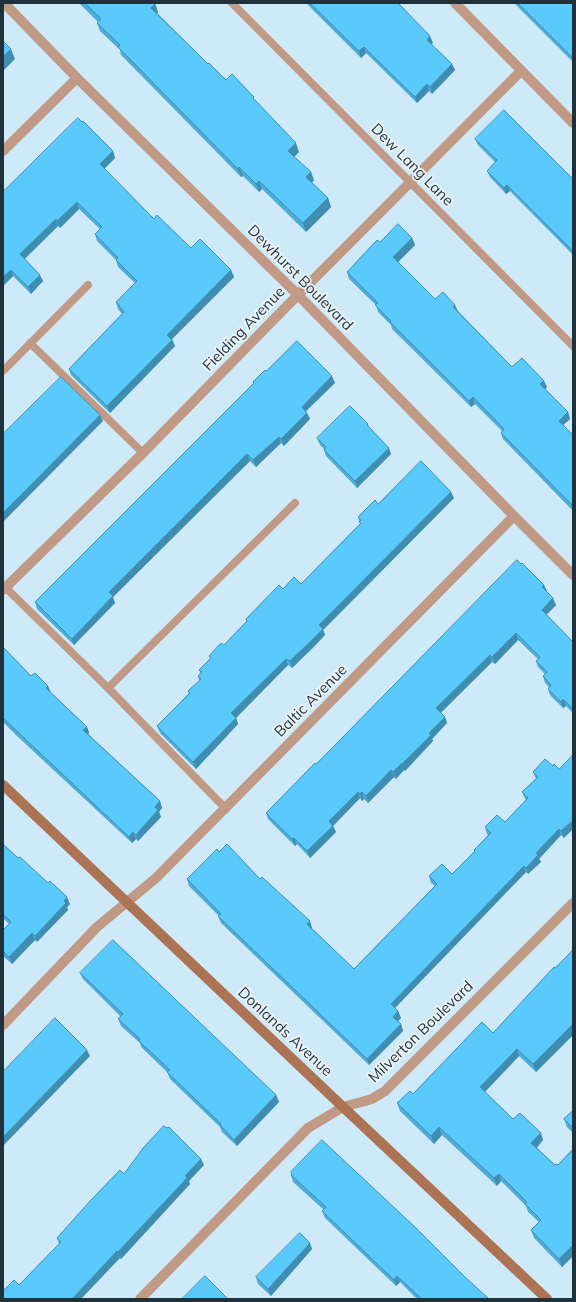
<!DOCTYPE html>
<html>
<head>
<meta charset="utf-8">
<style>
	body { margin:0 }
	#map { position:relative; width:576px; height:1302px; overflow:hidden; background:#ceeaf9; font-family:Mulish,sans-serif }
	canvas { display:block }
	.frame { position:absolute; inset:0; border:4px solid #1f323c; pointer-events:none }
</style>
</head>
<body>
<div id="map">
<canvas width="576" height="1302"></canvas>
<div class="frame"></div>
</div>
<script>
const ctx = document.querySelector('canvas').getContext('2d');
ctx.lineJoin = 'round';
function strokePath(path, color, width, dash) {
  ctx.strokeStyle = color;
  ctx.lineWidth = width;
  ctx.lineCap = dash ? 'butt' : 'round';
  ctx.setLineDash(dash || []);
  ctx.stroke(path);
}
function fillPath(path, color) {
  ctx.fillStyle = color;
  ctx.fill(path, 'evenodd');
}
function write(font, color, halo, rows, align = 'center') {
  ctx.font = font + ' Mulish,sans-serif';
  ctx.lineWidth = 3.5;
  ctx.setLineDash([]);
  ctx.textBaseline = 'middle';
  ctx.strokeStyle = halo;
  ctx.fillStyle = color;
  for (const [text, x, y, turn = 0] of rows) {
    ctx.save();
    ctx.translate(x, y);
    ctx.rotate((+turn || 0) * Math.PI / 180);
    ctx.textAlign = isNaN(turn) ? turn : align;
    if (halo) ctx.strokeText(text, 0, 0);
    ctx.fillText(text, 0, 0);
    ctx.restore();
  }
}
const lane = new Path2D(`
	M232,3L573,346
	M30,343L143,453
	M3,371L88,285
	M5,587L108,688L226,809
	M108,688L295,503`);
const street = new Path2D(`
	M4,3L77,78L298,295L514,516L573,575
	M455,3L573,123
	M3,151L77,78
	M3,590L143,453L284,309L521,71
	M3,1025L97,927L156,878L514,516
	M140,1299L308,1128L343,1107L372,1099L385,1091L573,903`);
const secondary = new Path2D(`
	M3,785L343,1107L547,1299`);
const wall = new Path2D(`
	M79,3H155L158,12L157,13L208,64L226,80L256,102L299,152L294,157L314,180L312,183L328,198L331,207L306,232L262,189L259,192L243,176L241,177L121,55L120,50L100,31L97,23L98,22Z
	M306,3H398L433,43L431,44L452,64L455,70L432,94L429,91L417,103L366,53L361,58Z
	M514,3H573V62Z
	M475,139L573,179V255L510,191L506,194L490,177L487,171L495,162L478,145Z
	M113,151L115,158L104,169L154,219L191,248L231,270L234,277L172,339L175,346L110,413L71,375L69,369L122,314L118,309L116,302L135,283L118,267L116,260L97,241L95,234L100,229L79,209L60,228L58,226L25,259L43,281L31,294L13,276L3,286V192Z
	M412,238L415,245L398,262L435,299L458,311L512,367L544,381L547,387L545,389L568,412L570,419L563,425L573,435V511L503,439L501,433L502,431L475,404L471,407L392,329L391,325L378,312L376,305L349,279L347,272L380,242Z
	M266,371L335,383L306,411L310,419L284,446L281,443L256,467L250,461L113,597L115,603L74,645L37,609L35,602L253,384V382Z
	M368,424L369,428L391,454L357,488L326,456L324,450V449L320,445L317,438Z
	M454,498L323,630L325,635L313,648L292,668L288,665L236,718L238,724L196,769L160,733L157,726L189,693L188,691L199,681L198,676L201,674L199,670L210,659L209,656L224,645L247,621L246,619L283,589L301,584L360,524L358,517L378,504Z
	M521,564L544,585L547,592L556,605L546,615L573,642V713L566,706L563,708L550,695L548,689L549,687L545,683L543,676L545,674L538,667L536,661L538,659L518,640L495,664L492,662L441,713L445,717L447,723L432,739L433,741L405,771L404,770L396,779L394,777L368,803L364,799L362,801L360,798L333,826L336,832L310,858L297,844L295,846L268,819L266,813Z
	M3,647L31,676L48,686L50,692L87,727L89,733L88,734L160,801L162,808L159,812L161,817L138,841L136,839L132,843L17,736L3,722Z
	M545,759L564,838L561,835L539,859L541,862L528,874L526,872L395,1008L398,1011L401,1018L398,1021L401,1024L403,1031L369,1065L221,923L218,916H219L189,886L187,879L219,852L260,879L354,969L435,886L431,883L429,876L452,874L475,852L474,850L488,835L487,834L485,827L505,822L526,800L525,799L522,792L536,779L533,772Z
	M3,844L18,858L70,904L67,907L68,910L37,942L35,940L12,964L3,956V930L9,924L3,918Z
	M573,950V1035L536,1072L519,1056L485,1092L513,1119L543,1140L537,1148L555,1165H558L573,1149V1256L562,1267L534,1238L531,1230L539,1222L528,1212L526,1206L501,1181L497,1186L442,1135L434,1144L400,1111L397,1103L413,1094L493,1033Z
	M80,973L276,1095L279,1102L237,1146L222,1132L220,1127L170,1079L167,1072L141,1047L140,1043L121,1026L118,1019L121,1017L83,979Z
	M573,1111V1133L567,1127L564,1119Z
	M204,1165L189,1181L190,1184L121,1259L120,1258L19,1285L59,1244L57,1238L124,1174Z
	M291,1172L465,1277L489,1299H417L400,1282L396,1286L325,1218L322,1211L324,1210L293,1182L291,1175L292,1174Z
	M312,1249L271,1296L258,1284L256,1277Z`);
const shadedWall = new Path2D(`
	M155,4L158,12L154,16L151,8Z
	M430,36L433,43L429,46L427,40Z
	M364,47L366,53L361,58L359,51Z
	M11,49L15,59L3,71V57Z
	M452,64L455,70L432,94L430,87Z
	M427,84L429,91L417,103L415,97Z
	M296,143L299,152L291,160L288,151Z
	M113,151L115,158L102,171L100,164Z
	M239,167L243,176L241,177L238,169Z
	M311,172L314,180L309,186L306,177Z
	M259,181L262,189L259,192L256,184Z
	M507,185L510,191L506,194L504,188Z
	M328,198L331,207L306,232L303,223Z
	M77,202L79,209L60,228L57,221Z
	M56,219L58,226L22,261L20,254Z
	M412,238L415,245L396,264L393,257Z
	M11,270L13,276L3,286V277Z
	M231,270L234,277L170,341L167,335Z
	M40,275L43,281L31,294L28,287Z
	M455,305L458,311L453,307Z
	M172,340L175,346L110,413L107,406Z
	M332,376L335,383L304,413L302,407Z
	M544,381L547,387L543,391L540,384Z
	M473,397L475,404L471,407L469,401Z
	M568,412L570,419L561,427L559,421Z
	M307,413L310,419L284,446L281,439Z
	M100,415L103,421L3,522V513Z
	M279,437L281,443L256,467L253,460Z
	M389,448L391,454L357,488L355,481Z
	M247,454L250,461L113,597L115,603L74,645L72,639L109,592Z
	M451,492L454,498L323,630L325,635L292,668L290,661L319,625Z
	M544,585L547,591L544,594L542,587Z
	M553,598L556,605L544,617L542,610Z
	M516,633L518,640L495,664L492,657Z
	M490,655L492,662L438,715L436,708Z
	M286,659L288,665L234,720L231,713Z
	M48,686L51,693L46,688Z
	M563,699L566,706L563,708L561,702Z
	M445,717L447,723L432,739L433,741L405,771L402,764L429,733Z
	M236,718L238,724L196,769L193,762Z
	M87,727L89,733L86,737L83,730Z
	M402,763L404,770L396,779L393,772Z
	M391,770L394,777L368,803L366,796Z
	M358,792L360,798L333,826L336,832L310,858L307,851L329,821Z
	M362,792L364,799L362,801L360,794Z
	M160,801L162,808L159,812L161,817L138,841L136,835L155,807Z
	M573,820V829L564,838L561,831Z
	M559,829L561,835L539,859L541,862L528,874L526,868L536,853Z
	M133,832L136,839L132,843L129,837Z
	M294,838L297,844L295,846L292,839Z
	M524,866L526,872L393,1010L391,1004Z
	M67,897L70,904L67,907L68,910L37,942L35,936Z
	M310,921L312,928L310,930L307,924Z
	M32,933L35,940L12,964L9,957Z
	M398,1011L401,1018L396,1023L393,1017Z
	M401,1024L403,1031L369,1065L367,1059Z
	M572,1025L573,1027V1035L536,1072L533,1064Z
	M517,1049L519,1056L482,1095L480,1087Z
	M87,1050L90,1056L3,1146V1137Z
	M276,1095L279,1102L237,1146L234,1140Z
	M439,1127L442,1135L434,1144L431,1136Z
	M541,1133L543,1140L534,1150L531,1143Z
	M201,1159L204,1165L189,1181L190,1184L121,1259L118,1252L185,1176Z
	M499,1174L501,1181L497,1186L494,1178Z
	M310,1243L312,1249L271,1296L268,1289Z
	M573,1245V1256L562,1267L559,1259Z
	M117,1251L120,1258L81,1299H72Z
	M397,1276L400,1282L396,1286L394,1280Z`);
const building = new Path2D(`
	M85,3H155V4L151,8L208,64L209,63L226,80L232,74L254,97L253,98L296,143L288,151L311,172L306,177L328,198L303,223L259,181L256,184L239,167L238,169L118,47L120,45L97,23L101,19Z
	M310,3H398L430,36L427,40L452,64L430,87L427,84L415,97L364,47L359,51Z
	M518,3H573V58Z
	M3,41L11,49L3,57Z
	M504,110L573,179V251L507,185L504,188L487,171L497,160L475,139Z
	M78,118L82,122L83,121L113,151L100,164L154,219L157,215L191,248L200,239L231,270L167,335L172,340L107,406L69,369L124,312L116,302L137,281L116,260L118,258L95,234L102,227L77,202L57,221L56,219L20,254L40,275L28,287L11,270L3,277V192Z
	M398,224L412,238L393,257L435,299L443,292L455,305L453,307L512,367L522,358L544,381L540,384L568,412L559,421L573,435V506L501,433L504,429L473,397L469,401L390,322L391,321L375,305L378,303L347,272L377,240L380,242Z
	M297,341L332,376L302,407L307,413L281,439L279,437L253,460L247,454L109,592L113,596L72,639L35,602L254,383L253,382L265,370L266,371Z
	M61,377L100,415L3,513V434Z
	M350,406L368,424L367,425L389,448L355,481L324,450L326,447L317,438Z
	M421,461L451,492L319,625L323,629L311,641L290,661L286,659L231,713L236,718L193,762L157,726L190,693L188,691L201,679L198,676L202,672L199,670L211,658L209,656L221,643L224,645L247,621L246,619L279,585L283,589L294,577L301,584L361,523L359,522L361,520L358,517L375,500L378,504Z
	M517,560L521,564L522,563L544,585L542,587L553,598L542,610L573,642V709L563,699L561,702L548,689L551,685L543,676L547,672L536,661L540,657L516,633L492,657L490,655L436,708L445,717L429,733L431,735L402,764V763L393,772L391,770L366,796L362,792L360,794L358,792L329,821L333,826L307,851L294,838L292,839L266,813L315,763L316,764Z
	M3,647L31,676L35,673L48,686L46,688L87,727L83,730L160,801L155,807L158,810L136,835L133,832L129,837L3,718Z
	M573,755V820L561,831L559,829L536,853L538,855L526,868L524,866L391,1004L398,1011L393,1017L401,1024L367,1059L218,916L221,914L187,879L217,849L219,852L227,844L260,879L262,877L310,921L307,924L354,969L437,884L429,876L442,864L452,874L475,851L474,850L491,833L485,827L497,815L505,822L528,798L522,792L538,777L533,772L545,759L553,766L554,764L559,769Z
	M3,844L18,858L20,857L48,883L50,881L67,897L64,901L66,903L35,936L32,933L9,957L3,951V930L11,922L3,914Z
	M113,940L276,1095L234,1140L220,1125L221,1124L167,1072L170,1070L139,1041L140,1039L118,1019L123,1014L80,973Z
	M573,950V1026L572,1025L533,1064L517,1049L480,1087L513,1119L520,1113L541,1133L531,1143L555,1165L557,1164L558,1165L573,1149V1245L559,1259L531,1230L541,1220L525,1204L527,1202L499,1174L494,1178L439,1127L431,1136L397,1103L410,1091L413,1094L482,1022L493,1033L554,967L555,968Z
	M55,1018L87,1050L3,1137V1072Z
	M573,1111V1128L564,1119Z
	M164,1126L167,1128L169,1127L201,1159L185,1176L187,1178L118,1252L117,1251L72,1299H3V1291L14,1280L19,1285L61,1242L57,1238L91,1200L120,1170L124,1174L144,1147Z
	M322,1140L416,1228L465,1277L489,1299H422L397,1276L394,1280L322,1211L326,1207L291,1175L292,1174L291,1172Z
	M300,1233L310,1243L268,1289L256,1277Z
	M205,1276L228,1299H182Z`);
const streetNames = [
	["Dew Lang Lane",412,165,45],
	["Dewhurst Boulevard",300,278,45],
	["Fielding Avenue",244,329,-46],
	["Baltic Avenue",311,701,-45],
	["Donlands Avenue",285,1032,43],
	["Milverton Boulevard",421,1032,-44]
];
strokePath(lane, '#c19a85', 8);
strokePath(street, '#c19a85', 10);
strokePath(secondary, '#ac7455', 10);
fillPath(wall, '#4dadd8');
fillPath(shadedWall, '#3f8db0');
fillPath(building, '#5ac9fb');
strokePath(building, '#3f8db0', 1);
write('15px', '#1f323c', '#ebf4f9', streetNames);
</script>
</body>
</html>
